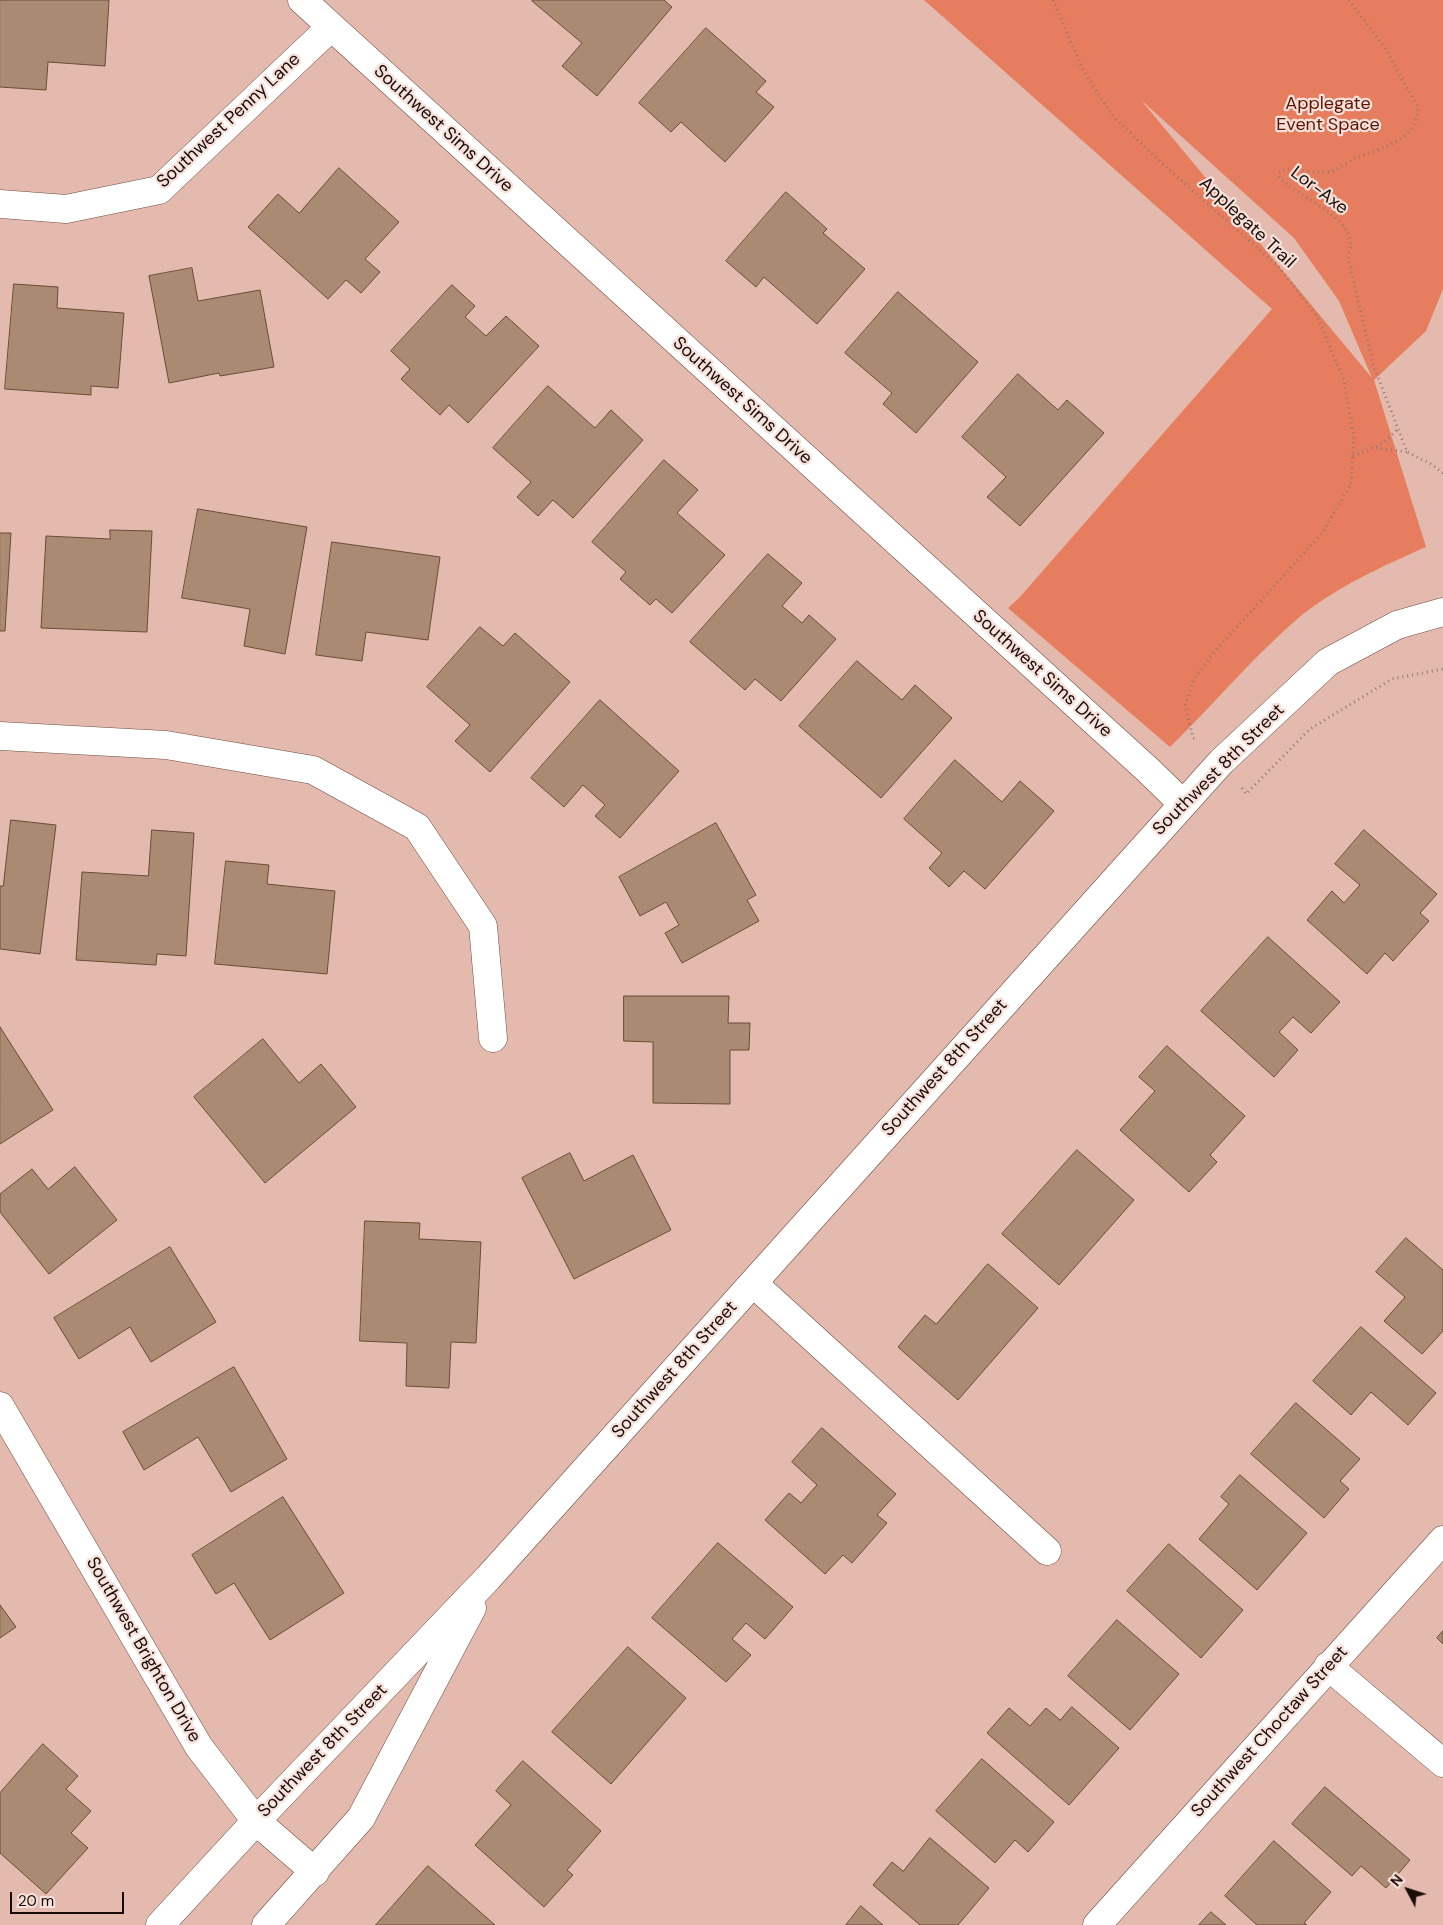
<!DOCTYPE html>
<html>
<head>
<meta charset="utf-8">
<style>
	body { margin:0 }
	#map { position:relative; width:1443px; height:1925px; overflow:hidden; background:#e4baae; font-family:"DM Sans",sans-serif }
	canvas { display:block }
	.north { position:absolute; left:1383px; top:1865px; width:50px; height:50px; -webkit-text-stroke:4px #f6e0da; paint-order:stroke; rotate:310deg; font-size:14px; font-weight:700; line-height:20px; text-align:center; color:#190b07 }
	.north::after { content:''; display:block; margin:auto; width:18px; height:22px; background:#190b07; clip-path:polygon(50% 0,100% 100%,50% 72%,0 100%) }
	.scale { position:absolute; left:10px; top:1892px; width:114px; height:22px; box-sizing:border-box; border:2px solid #190b07; border-top:0; padding-left:6px; font-size:15px; line-height:18px; white-space:nowrap; color:#190b07; -webkit-text-stroke:4px #f6e0da; paint-order:stroke }
</style>
</head>
<body>
<div id="map">
<canvas width="1443" height="1925"></canvas>
<div class="north">N</div>
<div class="scale">20 m</div>
</div>
<script>
const ctx = document.querySelector('canvas').getContext('2d');
ctx.lineJoin = 'round';
function fillPath(path, color) {
  ctx.fillStyle = color;
  ctx.fill(path, 'evenodd');
}
function strokePath(path, color, width, dash) {
  ctx.strokeStyle = color;
  ctx.lineWidth = width;
  ctx.lineCap = dash ? 'butt' : 'round';
  ctx.setLineDash(dash || []);
  ctx.stroke(path);
}
function write(font, color, halo, rows, align = 'center') {
  ctx.font = font + ' "DM Sans",sans-serif';
  ctx.lineWidth = 4.5;
  ctx.setLineDash([]);
  ctx.textBaseline = 'middle';
  ctx.strokeStyle = halo;
  ctx.fillStyle = color;
  for (const [text, x, y, turn = 0] of rows) {
    ctx.save();
    ctx.translate(x, y);
    ctx.rotate((+turn || 0) * Math.PI / 180);
    ctx.textAlign = isNaN(turn) ? turn : align;
    if (halo) ctx.strokeText(text, 0, 0);
    ctx.fillText(text, 0, 0);
    ctx.restore();
  }
}
const green = new Path2D(`
	M924,0H1443V289L1426,331L1374,380L1426,547C1383,566 1332,589 1296,620C1251,659 1213,705 1170,747L1008,608L1019,598L1272,309ZM1141,100L1294,238L1339,301L1372,378Z`);
const building = new Path2D(`
	M0,0H109L105,66L48,62L46,90L0,87Z
	M533,0H664L672,7L597,96L562,66L582,43L532,1Z
	M706,28L766,81L756,92L774,107L725,162L681,122L671,132L639,103Z
	M339,168L399,222L365,259L380,272L361,293L346,280L328,299L248,227L278,194L299,213Z
	M786,192L827,229L823,233L865,269L817,324L764,277L756,287L726,261Z
	M192,268L198,301L260,290L274,367L220,376L219,373L169,383L149,276Z
	M14,284L58,287L57,308L124,313L118,388L91,386V395L5,389Z
	M452,285L475,306L465,317L486,336L506,316L539,346L468,423L449,405L440,415L401,379L410,369L391,351Z
	M898,292L978,362L916,433L883,404L892,393L845,353Z
	M1018,374L1058,410L1067,400L1104,433L1020,526L987,497L1006,477L962,437Z
	M548,386L595,428L611,410L643,440L573,518L553,500L538,516L517,497L531,482L493,448Z
	M664,460L698,490L677,513L725,555L672,613L656,599L650,605L620,579L626,572L592,542Z
	M198,509L307,527L285,654L244,646L250,609L182,598Z
	M110,530L152,531L147,632L41,628L46,536L110,539Z
	M0,533H11L5,631H0Z
	M332,542L440,557L428,640L366,632L362,661L316,655Z
	M768,554L802,583L782,606L802,623L809,615L836,639L781,701L755,679L745,690L690,642Z
	M480,627L503,646L515,633L570,682L490,772L455,741L470,725L427,687Z
	M857,661L902,700L915,685L952,718L881,798L799,726Z
	M600,700L679,771L620,838L595,816L605,805L583,785L564,807L531,778Z
	M955,760L1002,802L1020,781L1054,811L985,889L964,871L949,887L929,868L942,853L904,819Z
	M11,820L56,825L40,954L0,949V886H3Z
	M716,823L756,895L747,900L759,921L682,963L665,933L679,925L666,902L640,916L619,877Z
	M152,830L194,833L186,956L157,954L156,965L76,960L82,872L148,876Z
	M1364,830L1437,894L1420,913L1429,921L1393,961L1385,953L1367,974L1307,920L1332,891L1344,903L1360,885L1335,864Z
	M226,861L269,865L267,884L335,891L327,974L215,964Z
	M1268,937L1340,1002L1311,1033L1293,1017L1279,1032L1298,1050L1274,1077L1201,1011Z
	M624,996H729L728,1023H750L749,1050H730V1104L653,1103V1042L624,1041Z
	M0,1027L53,1110L0,1144Z
	M263,1039L299,1083L321,1064L356,1107L265,1183L194,1097Z
	M1167,1046L1245,1116L1210,1155L1217,1162L1189,1192L1120,1130L1155,1091L1139,1077Z
	M1077,1150L1134,1200L1059,1285L1002,1234Z
	M570,1153L584,1181L633,1155L671,1230L574,1279L522,1178Z
	M75,1167L117,1220L49,1274L0,1212V1194L32,1169L48,1189Z
	M365,1221L420,1223L419,1239L481,1242L476,1343L451,1342L449,1388L406,1386L407,1343L360,1341Z
	M1406,1238L1443,1270V1331L1422,1354L1384,1321L1405,1297L1376,1272Z
	M170,1247L216,1322L151,1362L130,1327L79,1359L54,1318Z
	M988,1264L1038,1308L958,1400L898,1347L925,1315L936,1324Z
	M1361,1327L1436,1393L1408,1425L1371,1392L1351,1415L1313,1381Z
	M234,1367L287,1459L231,1492L198,1437L144,1470L123,1432Z
	M1296,1403L1360,1459L1340,1481L1349,1489L1324,1518L1251,1454Z
	M822,1428L896,1494L877,1515L887,1523L852,1563L843,1555L825,1574L765,1520L789,1493L801,1503L817,1485L792,1462Z
	M1240,1475L1307,1533L1257,1590L1199,1539L1229,1504L1221,1497Z
	M283,1497L344,1593L270,1640L234,1583L216,1594L192,1555Z
	M718,1543L793,1607L765,1639L746,1623L732,1639L751,1655L726,1682L652,1618Z
	M1169,1544L1243,1610L1201,1658L1127,1591Z
	M0,1605L16,1627L0,1638Z
	M1117,1620L1179,1674L1130,1730L1068,1676Z
	M1443,1631V1644L1437,1638Z
	M628,1647L686,1698L611,1784L552,1732Z
	M1072,1707L1119,1748L1069,1805L987,1733L1009,1708L1030,1726L1046,1708L1060,1720Z
	M43,1744L78,1776L66,1789L91,1811L71,1833L88,1848L46,1894L0,1853V1793Z
	M982,1759L1054,1822L1028,1852L1015,1840L995,1863L936,1811Z
	M523,1761L601,1831L567,1870L573,1875L544,1907L475,1845L511,1805L496,1791Z
	M1325,1787L1410,1860L1386,1888L1361,1866L1352,1876L1292,1824Z
	M930,1838L989,1888L958,1925H920L873,1885L892,1862L903,1871Z
	M1274,1841L1331,1892L1304,1923L1307,1925H1257L1225,1896Z
	M428,1866L495,1925H376Z
	M861,1906L883,1925H846Z
	M1211,1912L1226,1925H1199Z`);
const path = new Path2D(`
	M1053,0L1082,68L1112,115L1156,158L1280,268L1317,316L1344,380L1354,439L1351,484L1323,532L1216,650L1194,679L1185,705L1193,738L1196,739
	M1349,0L1385,48L1418,107C1419,142 1378,148 1353,159C1345,163 1337,171 1329,172C1315,173 1299,170 1286,169L1280,172L1278,176C1296,197 1350,214 1351,245C1351,248 1349,253 1348,257L1373,364L1407,452L1431,464L1443,473
	M1376,448L1407,452
	M1353,456C1371,449 1386,444 1398,428
	M1242,788L1246,794L1310,729L1392,679L1443,669`);
const minor = new Path2D(`
	M302,0L1148,770L1182,803
	M0,204L66,209L159,190L331,27
	M0,736L166,745L313,770L417,827L483,926L493,1038
	M753,1283L1047,1551
	M0,1406L199,1747L256,1821L315,1872
	M1328,1666L1443,1763
	M160,1925L256,1821L488,1578L1221,762L1328,662L1397,625L1443,612
	M266,1925L361,1818L472,1608
	M1097,1925L1443,1540`);
const parkNames = [
	["Applegate",1328,104],
	["Event Space",1328,125]
];
const streetNames = [
	["Southwest Penny Lane",229,121,-43],
	["Southwest Sims Drive",443,129,42],
	["Lor-Axe",1319,191,37],
	["Applegate Trail",1247,223,43],
	["Southwest Sims Drive",742,401,42],
	["Southwest Sims Drive",1042,674,42],
	["Southwest 8th Street",1219,770,-45],
	["Southwest 8th Street",945,1068,-48],
	["Southwest 8th Street",675,1370,-48],
	["Southwest Brighton Drive",143,1650,60],
	["Southwest Choctaw Street",1270,1732,-48],
	["Southwest 8th Street",323,1751,-46]
];
fillPath(green, '#e57d5e');
fillPath(building, '#ab8a73');
strokePath(building, '#694c37', 1);
strokePath(minor, '#6f4c41', 29);
strokePath(path, '#97786f', 3, [1, 4]);
strokePath(minor, '#fff', 28);
write('18px', '#5d1500', '#f6e0da', parkNames);
write('18px', '#190b07', '#f6e0da', streetNames);
</script>
</body>
</html>
